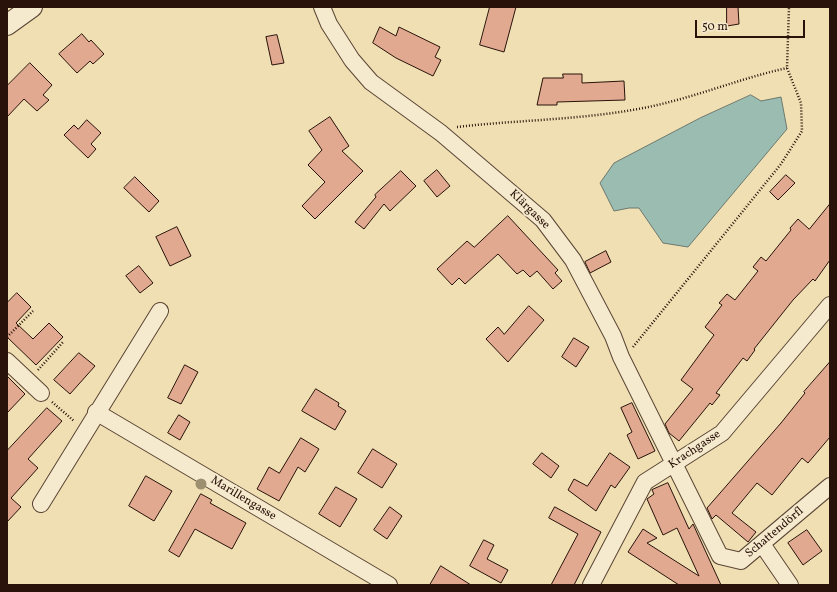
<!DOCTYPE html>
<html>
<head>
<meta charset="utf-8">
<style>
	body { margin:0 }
	#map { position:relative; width:837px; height:592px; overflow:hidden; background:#efdfb3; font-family:Vollkorn,serif }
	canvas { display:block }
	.frame { position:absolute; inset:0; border:8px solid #291209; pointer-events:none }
	.scale { position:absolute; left:695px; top:20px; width:110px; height:18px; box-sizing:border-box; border:2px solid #291209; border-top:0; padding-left:5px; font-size:12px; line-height:14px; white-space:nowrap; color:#291209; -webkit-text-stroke:3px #f5eace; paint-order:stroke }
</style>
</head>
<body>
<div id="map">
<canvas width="837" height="592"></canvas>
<div class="frame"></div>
<div class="scale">50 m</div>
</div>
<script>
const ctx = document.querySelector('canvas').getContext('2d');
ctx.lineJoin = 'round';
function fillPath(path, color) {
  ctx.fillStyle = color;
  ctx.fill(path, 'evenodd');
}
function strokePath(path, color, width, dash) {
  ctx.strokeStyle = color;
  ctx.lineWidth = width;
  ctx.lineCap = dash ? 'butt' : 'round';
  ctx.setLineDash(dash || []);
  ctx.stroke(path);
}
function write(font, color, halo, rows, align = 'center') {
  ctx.font = font + ' Vollkorn,serif';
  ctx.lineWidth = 4;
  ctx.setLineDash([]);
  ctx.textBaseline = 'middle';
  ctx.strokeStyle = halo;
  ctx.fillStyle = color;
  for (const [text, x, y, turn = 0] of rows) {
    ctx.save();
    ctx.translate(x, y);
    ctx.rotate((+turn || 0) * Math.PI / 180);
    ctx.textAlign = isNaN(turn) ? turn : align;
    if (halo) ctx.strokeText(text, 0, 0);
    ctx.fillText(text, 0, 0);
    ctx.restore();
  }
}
const water = new Path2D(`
	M751,95L761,101L781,97L787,129L688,247L663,243L639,208H629L614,211L600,183L614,163L700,118Z`);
const building = new Path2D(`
	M490,7H516L504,52L480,45Z
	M727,7H738L739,24L727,26Z
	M380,27L396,36L399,27L440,47L435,57L441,60L433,76L396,58L373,43Z
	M82,34L89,42L91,40L104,54L93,64L90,61L77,73L59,54Z
	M277,35L284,63L272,65L266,37Z
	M30,63L52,85L43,95L49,100L37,111L24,99L7,117V86Z
	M563,74H582V83L624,81L625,100L557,102V105H537L543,78H563Z
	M330,117L349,146L342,151L363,171L315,219L302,206L325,182L308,165L322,150L309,131Z
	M87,120L101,133L91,144L96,149L88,158L64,135L74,125L78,129Z
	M437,170L450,186L437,197L424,181Z
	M401,171L416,186L390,211L384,204L364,229L355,222L376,197L375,195Z
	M786,175L795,183L778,200L770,192Z
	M135,177L159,201L149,212L124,188Z
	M830,204V260L815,281L813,279L793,300L754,349L755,350L747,361L743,358L716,393L720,395L712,405L710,403L679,441L669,433L665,424L693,389L681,380L714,335L705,327L722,305L719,303L727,294L735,300L758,271L753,267L761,257L766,261L791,230L790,228L798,219L809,229Z
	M508,216L558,270L555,273L562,281L553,289L537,271L530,277L523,270L517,274L498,254L465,284L459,278L452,285L437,269L467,241L474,247Z
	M177,227L191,256L170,266L156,237Z
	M606,251L611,262L590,273L585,262Z
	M139,266L153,283L140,293L126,276Z
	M17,293L31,307L16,323L33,339L49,323L63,337L36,365L7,337V303Z
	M529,306L544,320L508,362L486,339L498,327L504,334Z
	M574,338L589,347L576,367L562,357Z
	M79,353L95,366L70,394L54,380Z
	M830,362V437L808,463L802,458L772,495L757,483L732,513L756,532L748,542L716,515L712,519L707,508L781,423L805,393L804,392Z
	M185,365L198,372L181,404L168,398Z
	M7,376L25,394L7,413Z
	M316,389L339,403L338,406L346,411L335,430L302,411Z
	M632,403L655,451L638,459L627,435L632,432L621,408Z
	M47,408L62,421L28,459L38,468L11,498L21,507L7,522V451Z
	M179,415L190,422L180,440L168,433Z
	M301,438L319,449L305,472L298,467L279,501L257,489L269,467L279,473Z
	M373,449L397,464L382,488L358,473Z
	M542,453L559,466L551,478L533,464Z
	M610,453L630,467L615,488L611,485L596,511L568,490L574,479L587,486Z
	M146,476L172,491L154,521L129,506Z
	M668,483L689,529L693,524L721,585H679L628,552L643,529L657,538L647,543L699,576L677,528L663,535L647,499L654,494L652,490Z
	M336,487L357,499L340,527L319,514Z
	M201,494L212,500L210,503L246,523L232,549L195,529L179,557L169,551Z
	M390,507L402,516L387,539L374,530Z
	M555,507L601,532L574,585H551L578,534L549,518Z
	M807,530L822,551L803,565L788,543Z
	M484,540L494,545L487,559L508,570L501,583L470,566Z
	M441,566L471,585H430Z`);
const path = new Path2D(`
	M457,127C517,120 578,120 638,109C689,100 737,79 787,68
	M7,337L33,311
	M633,347L781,164L802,131L801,103L787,68L789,7
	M38,370L64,341
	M52,402L74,421`);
const minor = new Path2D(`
	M322,7L329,24L352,60L371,82L441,133L543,220L573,260L613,336L621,357L720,556L741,561L830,486
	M7,361L41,393
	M96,412L389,585
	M41,504L160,311
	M762,544L790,585
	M591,585L645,482L722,433L830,305`);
const tertiary = new Path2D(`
	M7,25L32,7`);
const trees = [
	[201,484]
];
const streetNames = [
	["Klärgasse",529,210,44],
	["Krachgasse",695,450,-34],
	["Marillengasse",243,499,31],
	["Schattendörfl",775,533,-40]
];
fillPath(water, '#9abcb1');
strokePath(water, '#6d786e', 1);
fillPath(building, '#e0a990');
strokePath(building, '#291209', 1);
strokePath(minor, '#5a4534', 18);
strokePath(tertiary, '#5a4534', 22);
strokePath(path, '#291209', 2.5, [1, 2]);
strokePath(minor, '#f5eace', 16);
strokePath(tertiary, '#f5eace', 20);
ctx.fillStyle = '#9c9070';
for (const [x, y] of trees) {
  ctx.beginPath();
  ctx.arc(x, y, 5.5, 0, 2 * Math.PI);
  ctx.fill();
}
write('12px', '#291209', '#f5eace', streetNames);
</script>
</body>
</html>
